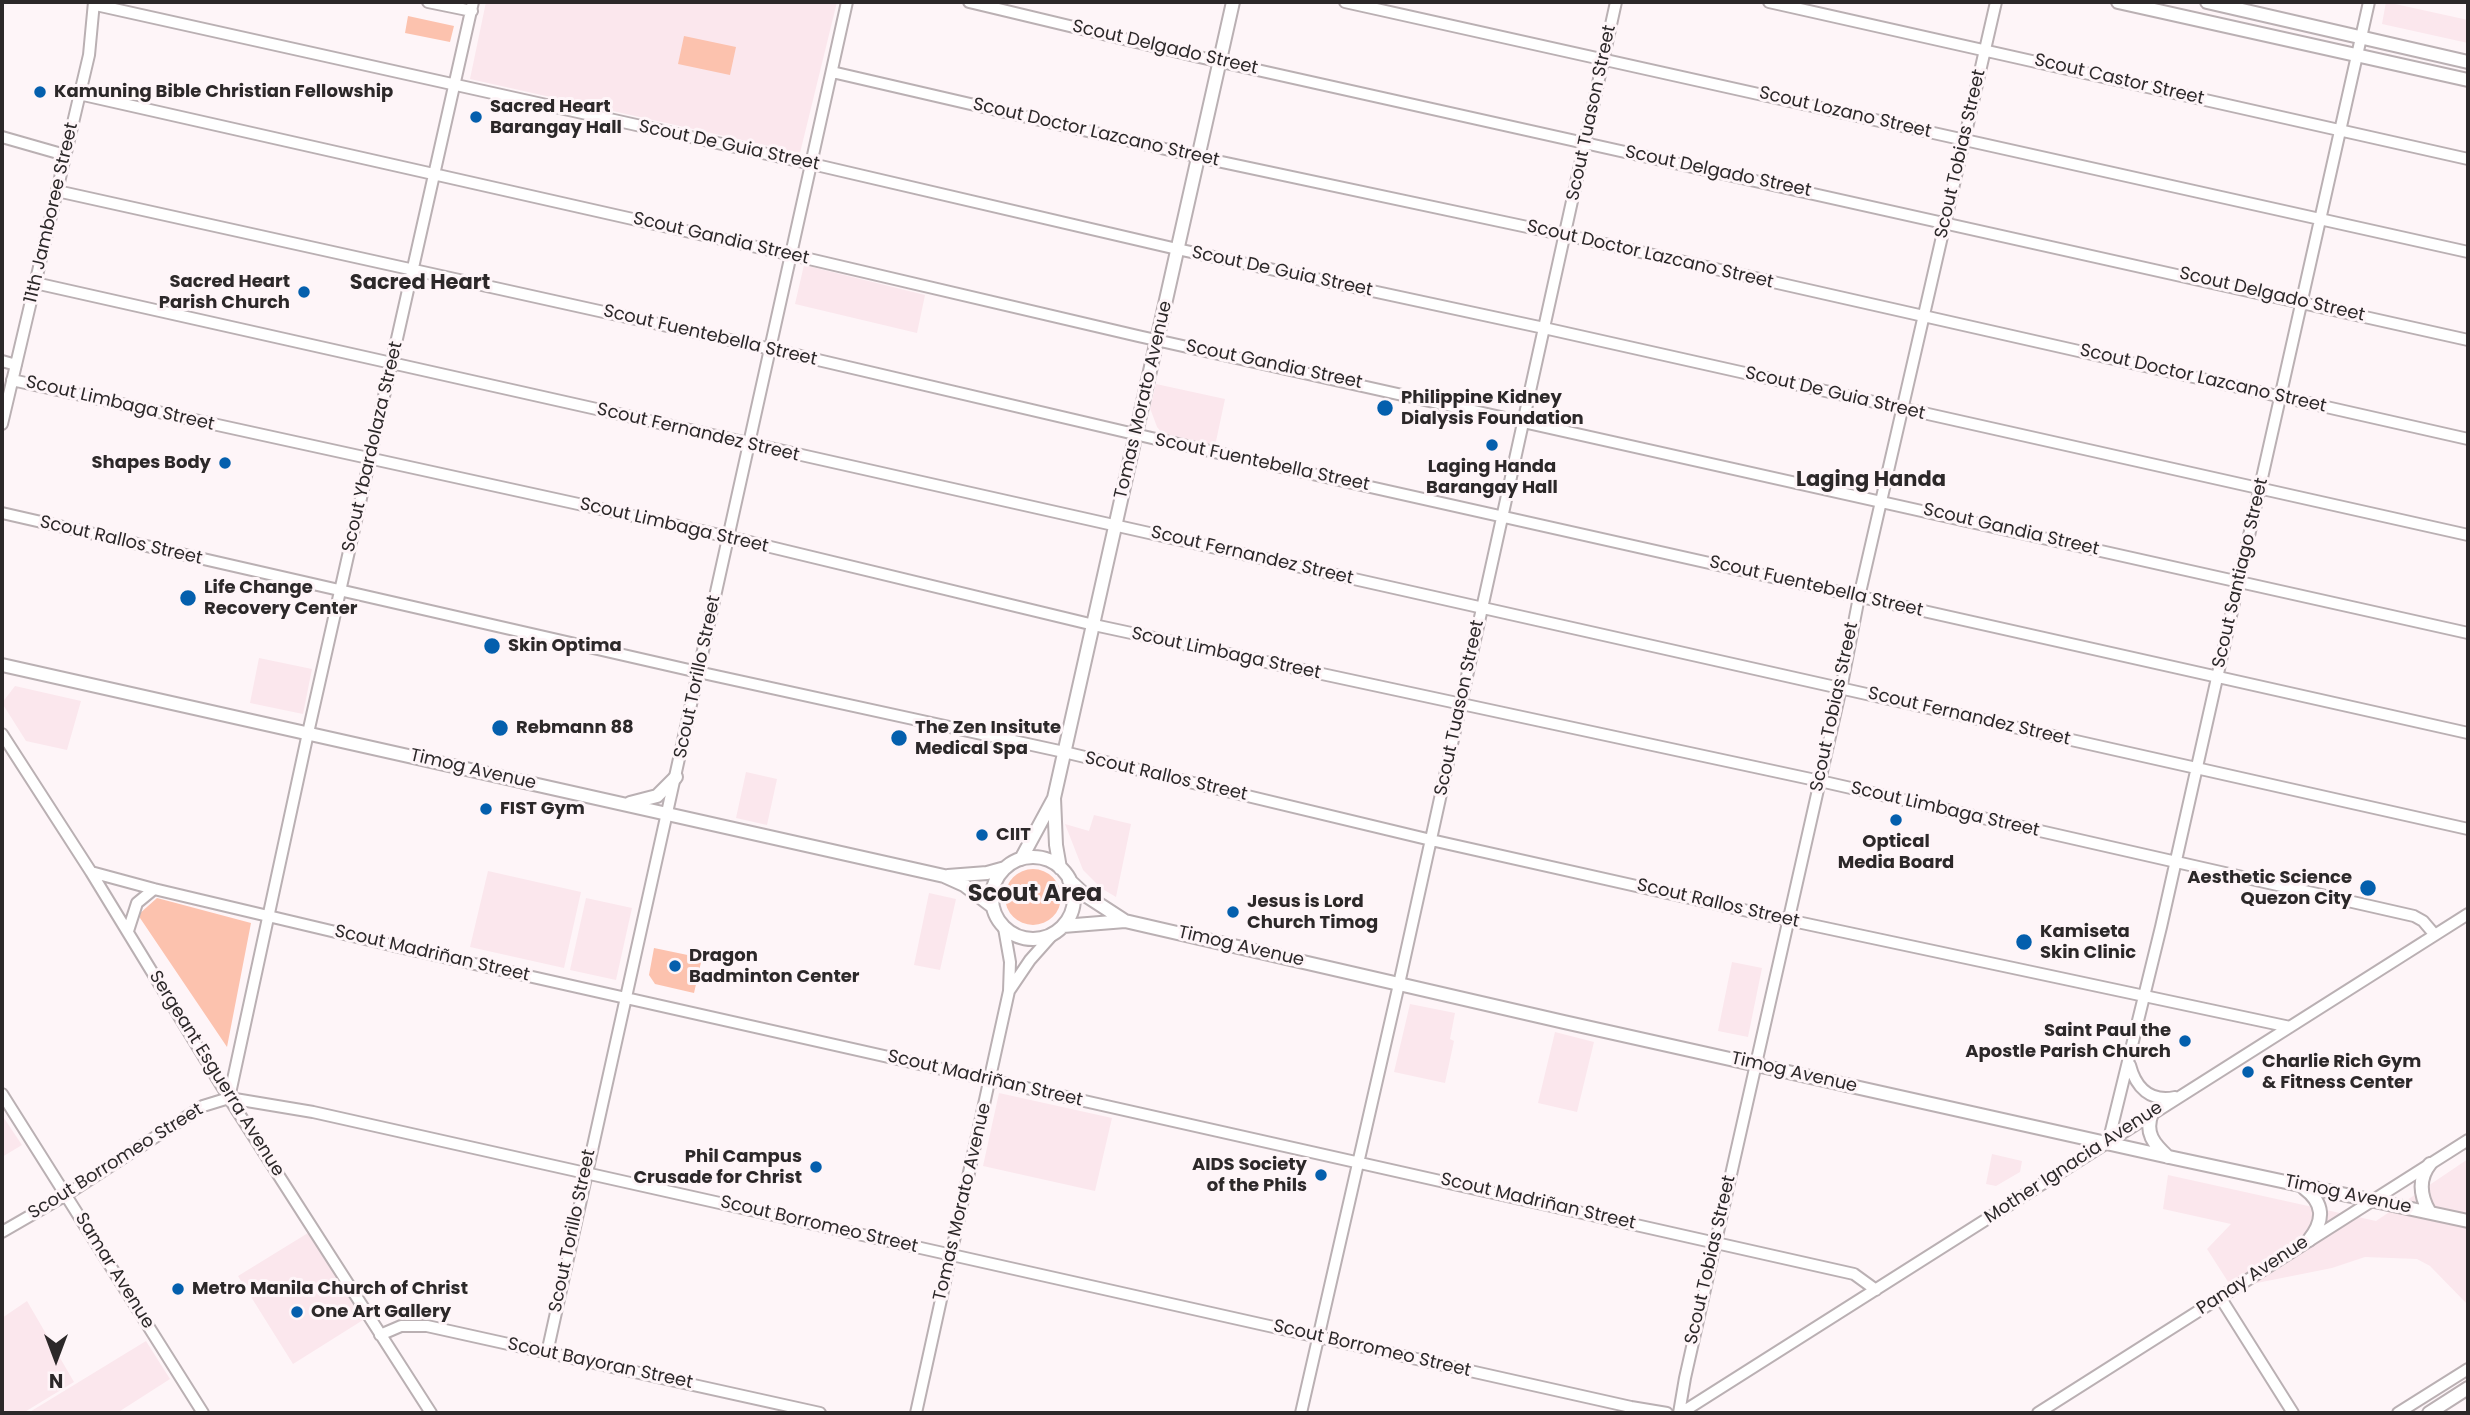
<!DOCTYPE html>
<html>
<head>
<meta charset="utf-8">
<style>
	body { margin:0 }
	#map { position:relative; width:2470px; height:1415px; overflow:hidden; background:#fef5f8; font-family:Poppins,sans-serif }
	canvas { display:block }
	.frame { position:absolute; inset:0; border:4px solid #2c2829; pointer-events:none }
	.north { position:absolute; left:21px; top:1324px; width:70px; height:70px; -webkit-text-stroke:5px #fef5f8; paint-order:stroke; rotate:180deg; font-size:19px; font-weight:700; line-height:28px; text-align:center; color:#2c2829 }
	.north::after { content:''; display:block; margin:auto; width:24px; height:32px; background:#2c2829; clip-path:polygon(50% 0,100% 100%,50% 72%,0 100%) }
</style>
</head>
<body>
<div id="map">
<canvas width="2470" height="1415"></canvas>
<div class="frame"></div>
<div class="north">N</div>
</div>
<script>
const ctx = document.querySelector('canvas').getContext('2d');
ctx.lineJoin = 'round';
function fillPath(path, color) {
  ctx.fillStyle = color;
  ctx.fill(path, 'evenodd');
}
function strokePath(path, color, width, dash) {
  ctx.strokeStyle = color;
  ctx.lineWidth = width;
  ctx.lineCap = dash ? 'butt' : 'round';
  ctx.setLineDash(dash || []);
  ctx.stroke(path);
}
function write(font, color, halo, rows, align = 'center') {
  ctx.font = font + ' Poppins,sans-serif';
  ctx.lineWidth = 6;
  ctx.setLineDash([]);
  ctx.textBaseline = 'middle';
  ctx.strokeStyle = halo;
  ctx.fillStyle = color;
  for (const [text, x, y, turn = 0] of rows) {
    ctx.save();
    ctx.translate(x, y);
    ctx.rotate((+turn || 0) * Math.PI / 180);
    ctx.textAlign = isNaN(turn) ? turn : align;
    if (halo) ctx.strokeText(text, 0, 0);
    ctx.fillText(text, 0, 0);
    ctx.restore();
  }
}
const built = new Path2D(`
	M486,2H837L800,153L470,79Z
	M2386,2L2468,20V43L2382,24Z
	M804,265L925,295L917,333L795,304Z
	M1156,384L1225,399L1215,446L1169,439L1162,433L1157,427L1150,408Z
	M259,658L312,669L303,714L250,703Z
	M15,686L81,701L67,750L26,741L2,703Z
	M746,772L777,779L767,825L736,818Z
	M1094,815L1131,824L1116,897L1101,888L1083,870L1065,824L1089,831Z
	M488,871L581,892L564,968L470,947Z
	M929,893L956,899L940,970L914,965Z
	M586,898L632,908L616,980L570,970Z
	M1732,962L1762,968L1748,1037L1718,1031Z
	M1410,1004L1455,1013L1450,1039L1454,1041L1445,1083L1394,1072Z
	M1555,1032L1594,1042L1577,1112L1538,1103Z
	M999,1093L1112,1118L1095,1191L983,1166Z
	M2,1115L22,1145L2,1157Z
	M1992,1154L2022,1161L2020,1172L1996,1186L1986,1184Z
	M2468,1159V1305L2430,1266L2417,1259L2365,1257L2332,1268L2232,1288L2207,1249L2231,1224L2163,1209L2168,1175L2376,1221Z
	M308,1233L363,1320L293,1364L238,1276Z
	M27,1301L74,1382L23,1413H2V1318Z
	M146,1341L170,1379L117,1413H28Z`);
const green = new Path2D(`
	M408,16L454,26L450,42L405,33Z
	M684,36L736,47L730,75L678,64Z
	M1005 897a28 28 0 1 1 56 0a28 28 0 1 1-56 0Z
	M157,898L251,923L227,1047L138,915Z
	M654,948L702,958L694,993L655,984L649,975Z`);
const minor = new Path2D(`
	M428,2L472,11
	M969,2L1199,57L2468,340
	M1345,2L2468,252
	M1769,2L2468,159
	M96,5L812,164L1177,249L1544,328L2468,535
	M832,72L1217,161L1565,235L2468,439
	M79,94L792,255L1138,336L2468,633
	M2,137L65,155
	M57,191L771,349L1156,439L2468,733
	M35,283L2468,829
	M2,361L16,365
	M12,380L729,537L1094,625L1820,781L2414,916L2423,921L2435,935
	M2,424L89,55L94,2
	M2,513L698,672L1064,752L1431,840L1788,920L2290,1027
	M2,734L91,872L229,1098L431,1413
	M91,872L154,889L399,947L1854,1274L1876,1290
	M128,931L137,903L154,889
	M1009,991L1030,960L1054,933
	M2130,1065C2136,1088 2150,1102 2175,1097
	M2,1094L203,1413
	M229,1098L308,733L473,2
	M2108,1143L2161,927L2369,2
	M2,1232L66,1195L203,1106L229,1098L313,1112L1631,1407L1667,1413
	M2220,1297L2293,1413
	M380,1335L401,1326H427L820,1413
	M547,1353L847,2
	M916,1413L1009,991L1010,962L1004,928
	M1301,1413L1399,984L1616,2
	M1679,1413L1685,1378L1843,679L1859,597L1996,2
	M1681,1413L2468,914
	M2038,1413L2468,1140
	M2398,1413L2468,1369`);
const major = new Path2D(`
	M2118,2L2468,80
	M2207,2L2468,62
	M2,665L944,876L964,885L993,907
	M630,803L657,796L676,777
	M992 898a41 41 0 1 1 82 0a41 41 0 1 1-82 0Z
	M1021,859L1054,798
	M1060,868L1056,845L1054,798L1233,2
	M948,876L987,873L1005,868
	M1069,880L1085,895L1125,921L1564,1022L2169,1157L2468,1221
	M1063,926L1125,921
	M2152,1113C2144,1133 2154,1144 2168,1157
	M2304,1188C2324,1203 2325,1220 2309,1240
	M2429,1211C2420,1195 2418,1179 2430,1164
	M2429,1413L2468,1388`);
const markers = [
	[40,92,7,"#045fad"],
	[476,117,7,"#045fad"],
	[304,292,7,"#045fad"],
	[1385,408,9,"#045fad"],
	[1492,445,7,"#045fad"],
	[225,463,7,"#045fad"],
	[188,598,9,"#045fad"],
	[492,646,9,"#045fad"],
	[500,728,9,"#045fad"],
	[899,738,9,"#045fad"],
	[486,809,7,"#045fad"],
	[1896,820,7,"#045fad"],
	[982,835,7,"#045fad"],
	[2368,888,9,"#045fad"],
	[1233,912,7,"#045fad"],
	[2024,942,9,"#045fad"],
	[675,966,7,"#045fad"],
	[2185,1041,7,"#045fad"],
	[2248,1072,7,"#045fad"],
	[816,1167,7,"#045fad"],
	[1321,1175,7,"#045fad"],
	[178,1289,7,"#045fad"],
	[297,1312,7,"#045fad"]
];
const streetNames = [
	["Scout Delgado Street",1165,48,13],
	["Scout Castor Street",2119,80,13],
	["Scout Tuason Street",1592,113,-78],
	["Scout Lozano Street",1845,113,13],
	["Scout Doctor Lazcano Street",1096,133,13],
	["Scout De Guia Street",729,146,12],
	["Scout Tobias Street",1961,154,-77],
	["Scout Delgado Street",1718,172,12],
	["11th Jamboree Street",52,213,-77],
	["Scout Gandia Street",721,239,13],
	["Scout Doctor Lazcano Street",1650,255,13],
	["Scout De Guia Street",1282,272,12],
	["Scout Delgado Street",2272,295,13],
	["Scout Fuentebella Street",710,336,13],
	["Scout Gandia Street",1274,365,12],
	["Scout Doctor Lazcano Street",2203,379,13],
	["Scout De Guia Street",1835,394,13],
	["Tomas Morato Avenue",1144,400,-77],
	["Scout Limbaga Street",120,404,13],
	["Scout Fernandez Street",698,433,13],
	["Scout Ybardolaza Street",373,447,-77],
	["Scout Fuentebella Street",1262,463,12],
	["Scout Limbaga Street",674,526,13],
	["Scout Gandia Street",2011,530,13],
	["Scout Rallos Street",121,541,13],
	["Scout Fernandez Street",1252,556,13],
	["Scout Santiago Street",2241,573,-77],
	["Scout Fuentebella Street",1816,587,13],
	["Scout Limbaga Street",1226,654,12],
	["Scout Torillo Street",698,677,-78],
	["Scout Tobias Street",1835,707,-78],
	["Scout Tuason Street",1460,708,-78],
	["Scout Fernandez Street",1969,717,13],
	["Timog Avenue",473,770,13],
	["Scout Rallos Street",1166,777,13],
	["Scout Limbaga Street",1945,810,13],
	["Scout Rallos Street",1718,904,13],
	["Timog Avenue",1241,947,13],
	["Scout Madriñan Street",432,954,13],
	["Timog Avenue",1794,1073,13],
	["Sergeant Esguerra Avenue",216,1074,58],
	["Scout Madriñan Street",985,1079,13],
	["Scout Borromeo Street",116,1162,-32],
	["Mother Ignacia Avenue",2074,1163,-33],
	["Timog Avenue",2348,1195,12],
	["Tomas Morato Avenue",963,1202,-77],
	["Scout Madriñan Street",1538,1202,13],
	["Scout Borromeo Street",819,1225,13],
	["Scout Torillo Street",573,1231,-78],
	["Scout Tobias Street",1711,1260,-77],
	["Samar Avenue",114,1271,58],
	["Panay Avenue",2253,1276,-33],
	["Scout Borromeo Street",1372,1349,13],
	["Scout Bayoran Street",600,1364,12]
];
const poiNames = [
	["Kamuning Bible Christian Fellowship",54,92],
	["Sacred Heart",490,107],
	["Barangay Hall",490,128],
	["Sacred Heart",290,282,"right"],
	["Parish Church",290,303,"right"],
	["Philippine Kidney",1401,398],
	["Dialysis Foundation",1401,419],
	["Shapes Body",211,463,"right"],
	["Laging Handa",1492,467,"center"],
	["Barangay Hall",1492,488,"center"],
	["Life Change",204,588],
	["Recovery Center",204,609],
	["Skin Optima",508,646],
	["Rebmann 88",516,728],
	["The Zen Insitute",915,728],
	["Medical Spa",915,749],
	["FIST Gym",500,809],
	["CIIT",996,835],
	["Optical",1896,842,"center"],
	["Media Board",1896,863,"center"],
	["Aesthetic Science",2352,878,"right"],
	["Quezon City",2352,899,"right"],
	["Jesus is Lord",1247,902],
	["Church Timog",1247,923],
	["Kamiseta",2040,932],
	["Skin Clinic",2040,953],
	["Dragon",689,956],
	["Badminton Center",689,977],
	["Saint Paul the",2171,1031,"right"],
	["Apostle Parish Church",2171,1052,"right"],
	["Charlie Rich Gym",2262,1062],
	["& Fitness Center",2262,1083],
	["Phil Campus",802,1157,"right"],
	["Crusade for Christ",802,1178,"right"],
	["AIDS Society",1307,1165,"right"],
	["of the Phils",1307,1186,"right"],
	["Metro Manila Church of Christ",192,1289],
	["One Art Gallery",311,1312]
];
const quarterNames = [
	["Sacred Heart",420,284],
	["Laging Handa",1871,481]
];
const districtNames = [
	["Scout Area",1035,895]
];
fillPath(built, '#fbe7ed');
fillPath(green, '#fcc2ae');
strokePath(minor, '#bab0b3', 14);
strokePath(major, '#bab0b3', 16);
strokePath(minor, '#fff', 10);
strokePath(major, '#fff', 12);
for (const [x, y, r, color] of markers) {
  const dot = new Path2D();
  dot.arc(x, y, r, 0, 2 * Math.PI);
  ctx.fillStyle = color;
  ctx.fill(dot);
  strokePath(dot, '#fef5f8', 2.5);
}
write('18px', '#2c2829', '#fef5f8', streetNames);
write('bold 18px', '#2c2829', '#fef5f8', poiNames, 'left');
write('bold 21px', '#2c2829', '#fef5f8', quarterNames);
write('bold 24px', '#2c2829', '#fef5f8', districtNames);
</script>
</body>
</html>
